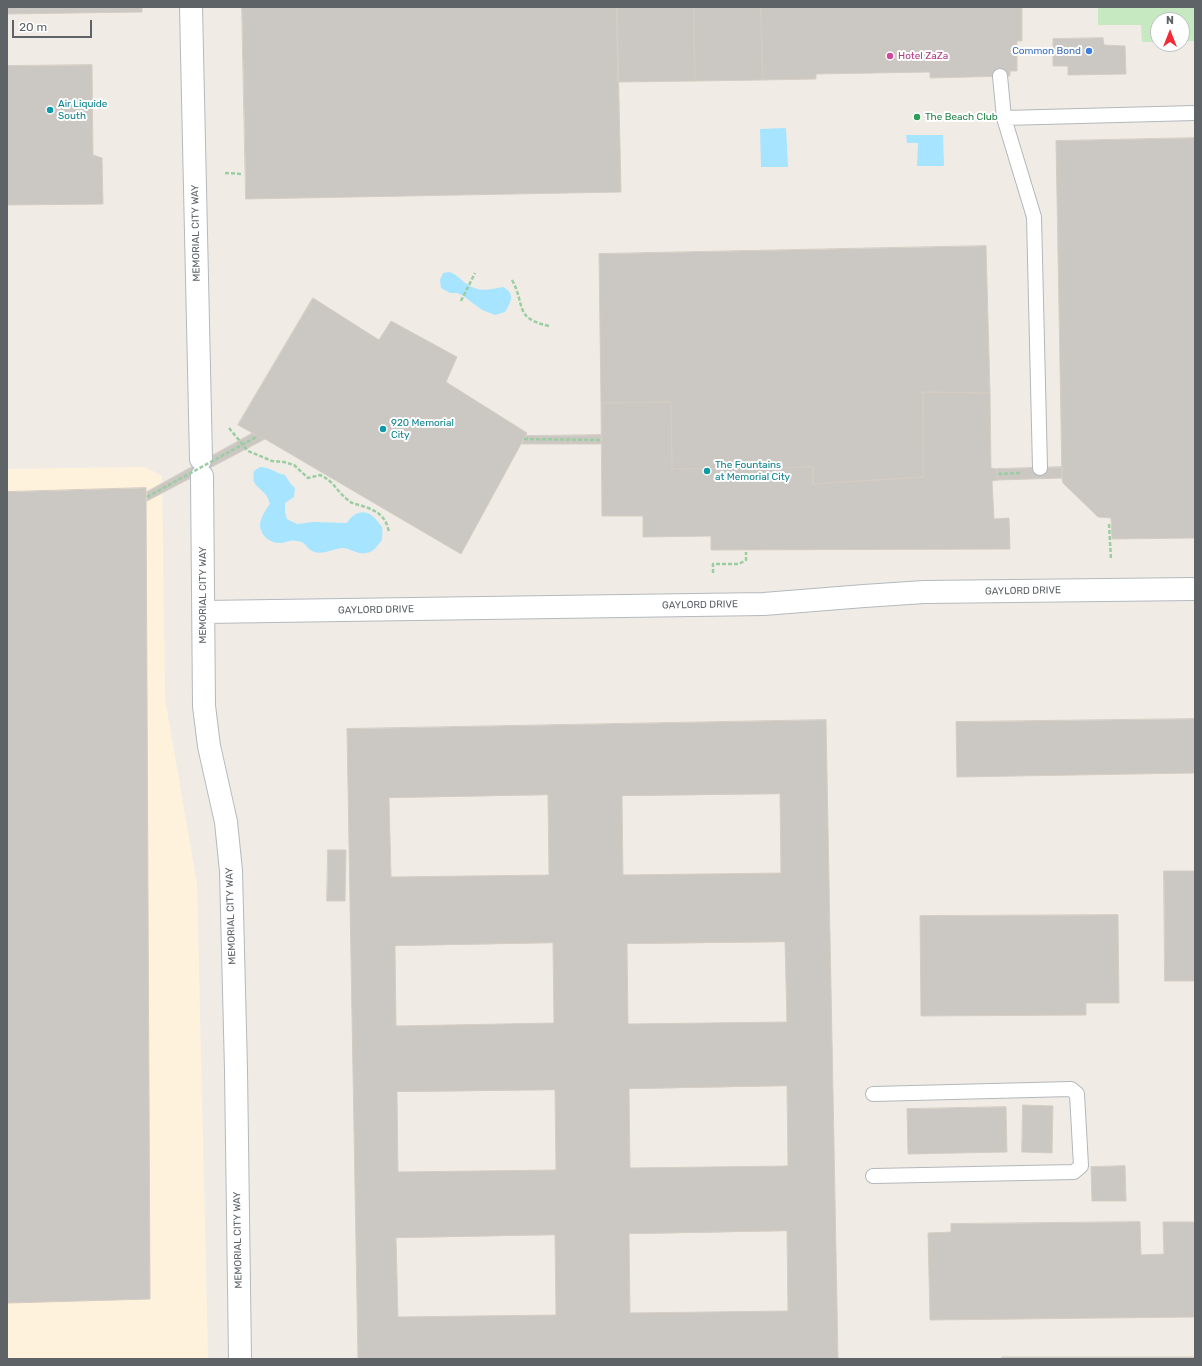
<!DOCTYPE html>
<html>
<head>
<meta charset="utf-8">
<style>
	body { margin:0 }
	#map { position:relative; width:1202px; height:1366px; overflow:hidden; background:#f0ece5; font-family:Rubik,sans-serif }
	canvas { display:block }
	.frame { position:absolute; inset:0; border:8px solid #5d6367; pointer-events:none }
	.north { position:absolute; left:1150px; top:12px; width:40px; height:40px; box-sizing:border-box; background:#fff; border:1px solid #bec1c2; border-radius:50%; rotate:0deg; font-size:11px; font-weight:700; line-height:16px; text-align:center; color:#5d6367 }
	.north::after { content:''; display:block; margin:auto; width:14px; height:18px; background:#f12a35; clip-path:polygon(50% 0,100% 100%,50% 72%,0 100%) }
	.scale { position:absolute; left:12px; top:20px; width:80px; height:18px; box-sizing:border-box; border:2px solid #5d6367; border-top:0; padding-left:5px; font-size:12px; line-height:14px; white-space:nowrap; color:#5d6367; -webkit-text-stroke:3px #fff; paint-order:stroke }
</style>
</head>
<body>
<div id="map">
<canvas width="1202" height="1366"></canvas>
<div class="frame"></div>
<div class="north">N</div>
<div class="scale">20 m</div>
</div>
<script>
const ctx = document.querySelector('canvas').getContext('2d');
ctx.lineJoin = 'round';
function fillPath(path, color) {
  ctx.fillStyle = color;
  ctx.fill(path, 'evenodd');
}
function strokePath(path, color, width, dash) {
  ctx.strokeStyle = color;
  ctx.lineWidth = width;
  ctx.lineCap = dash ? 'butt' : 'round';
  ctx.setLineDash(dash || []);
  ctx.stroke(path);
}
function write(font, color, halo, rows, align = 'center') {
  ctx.font = font + ' Rubik,sans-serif';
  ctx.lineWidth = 4;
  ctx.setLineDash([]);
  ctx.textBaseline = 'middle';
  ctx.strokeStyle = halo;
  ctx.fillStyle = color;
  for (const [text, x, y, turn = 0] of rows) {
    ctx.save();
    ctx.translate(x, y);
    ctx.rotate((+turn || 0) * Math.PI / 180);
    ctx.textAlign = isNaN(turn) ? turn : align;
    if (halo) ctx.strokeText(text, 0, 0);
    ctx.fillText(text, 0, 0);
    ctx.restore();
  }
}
const commercial = new Path2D(`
	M145,467L162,476L165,699L197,884L208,1359H7V469Z`);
const green = new Path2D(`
	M1098,7H1195V41H1182V20H1158V42H1142L1141,25H1098Z`);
const water = new Path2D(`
	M786,128L788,167H761L760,129Z
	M906,135H943L944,166H917L918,143H907Z
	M449,272C456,274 458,277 464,282C478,293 487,290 503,287C516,294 511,302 505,312L495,315L482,310L462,295L457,293H450L441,288L440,280L443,273Z
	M260,467C270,467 275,473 285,475L290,483L295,488L294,497L285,503V512L287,519L297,524L313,522L347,523C355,510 368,508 378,522C379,524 381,525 382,527C383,531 382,537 382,540C377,546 374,552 366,553C358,555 350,548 342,548C332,549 321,556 312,551C306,548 306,542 297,541C290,539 286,543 280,543C269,543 260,535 260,524C261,517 266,509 270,504C269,501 268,498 266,495C258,485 251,486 254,471Z`);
const building = new Path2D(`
	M7,7H142V12L7,14Z
	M242,7H617L621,192L246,199Z
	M617,7H694L695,81L618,82Z
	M694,7H761L763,80L695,81Z
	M761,7H1022V41H1017V71H1010V76L930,78V72L816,74V79L763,80Z
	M1103,38L1104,45L1125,46L1126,74L1068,75V66H1053V39Z
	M92,65L93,155L102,158L103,204L7,205V66Z
	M1195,138V538L1112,539L1111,518L1098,517L1063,483L1062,478L1056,141Z
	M986,246L990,393L923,392V477L813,484V467L672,469L671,402L601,403L599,254Z
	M313,298L379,340L391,321L457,357L446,382L527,433L461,554L265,439L258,436L238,425Z
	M923,392L990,393L991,468L997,469L998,474V480L992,481L994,519L1009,518L1010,549L711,550V536L643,537V516H602L601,403L671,402L672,469L813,467V484L923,477Z
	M253,433L258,436L265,439L147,501V492Z
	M601,435V444H522L526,436Z
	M1062,467V478L998,480L997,469Z
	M146,488L150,1299L7,1303V492Z
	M1195,719V773L957,777L956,722Z
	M826,720L838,1359H358L347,729ZM780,794L781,873L623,875L622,796ZM548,795L549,875L391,877L389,798ZM785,942L787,1022L628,1024L627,944ZM553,943L554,1023L396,1026L395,946ZM787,1086L788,1166L630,1168L629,1089ZM555,1090L556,1170L398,1172L397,1092ZM787,1231L788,1311L630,1313L629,1234ZM555,1235L556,1315L398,1317L396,1238Z
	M328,850H346L345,901H327Z
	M1164,871H1195V981H1165Z
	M1118,915L1119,1003H1086V1015L921,1016L920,916Z
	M1023,1105L1053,1106L1052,1153L1022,1152Z
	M1006,1107L1007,1152L908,1154L907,1109Z
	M1125,1166L1126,1201H1092L1091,1167Z
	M1140,1222L1141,1255L1164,1254L1163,1222H1195V1317L930,1320L928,1233L951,1232V1224Z
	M1002,1357H1195V1359H1001Z`);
const path = new Path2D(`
	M225,173L243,174
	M512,280C526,305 513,318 549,326
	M461,301L475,273
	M229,428L248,451L272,461L284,462L294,465L308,478L320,475C335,482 336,491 348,500C353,505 359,504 365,507C379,511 387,519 389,533
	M524,439L601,440
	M998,474L1021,473
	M1109,524L1111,560
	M713,573V564H739L746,560V552`);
const lane = new Path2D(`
	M1000,76L1004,118
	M1040,468L1034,217L1004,118L1195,113
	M873,1094L1071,1089L1077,1094L1081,1166L1074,1172L873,1176`);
const secondary = new Path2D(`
	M191,7L201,459
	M202,476L204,706L209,746L226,822L231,871L236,1070L240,1359
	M204,612L764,604L864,596L924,592L1195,589`);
const pathBridge = new Path2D(`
	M147,497L258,436`);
const markers = [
	[1089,51,4,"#3f7fe0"],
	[890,56,4,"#d1479c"],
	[50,110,4,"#0f9aa8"],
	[917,117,4,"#2e9e5b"],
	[383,429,4,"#0f9aa8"],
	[707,471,4,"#0f9aa8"]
];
const shopNames = [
	["Common Bond",1081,51]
];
const hotelNames = [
	["Hotel ZaZa",898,56]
];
const cultureNames = [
	["Air Liquide",58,104],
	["South",58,116],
	["920 Memorial",391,423],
	["City",391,435],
	["The Fountains",715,465],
	["at Memorial City",715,477]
];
const leisureNames = [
	["The Beach Club",925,117]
];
const streetNames = [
	["MEMORIAL CITY WAY",196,233,-91],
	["GAYLORD DRIVE",1023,591,-1],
	["MEMORIAL CITY WAY",203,595,-90],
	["GAYLORD DRIVE",700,605,-1],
	["GAYLORD DRIVE",376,610,-1],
	["MEMORIAL CITY WAY",231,916,-92],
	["MEMORIAL CITY WAY",238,1240,-91]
];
fillPath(commercial, '#fff2dc');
fillPath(green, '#c6e9c1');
fillPath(water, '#a7e4ff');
fillPath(building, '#cbc7c2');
strokePath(building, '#d5cdc3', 1);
strokePath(lane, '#b3b7bb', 16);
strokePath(secondary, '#b4b9be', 24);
strokePath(path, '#9bcda3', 2.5, [4, 2]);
strokePath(lane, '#fff', 14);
strokePath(secondary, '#fff', 22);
strokePath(pathBridge, '#9bcda3', 2.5, [4, 2]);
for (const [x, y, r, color] of markers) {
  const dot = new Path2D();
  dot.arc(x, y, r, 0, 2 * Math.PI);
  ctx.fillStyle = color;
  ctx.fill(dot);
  strokePath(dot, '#fff', 1.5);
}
write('10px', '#366cbe', '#fff', shopNames, 'right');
write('10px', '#b23c85', '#fff', hotelNames, 'left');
write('10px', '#0d838f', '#fff', cultureNames, 'left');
write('10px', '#27864d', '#fff', leisureNames, 'left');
write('10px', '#5d6367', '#fff', streetNames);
</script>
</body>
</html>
